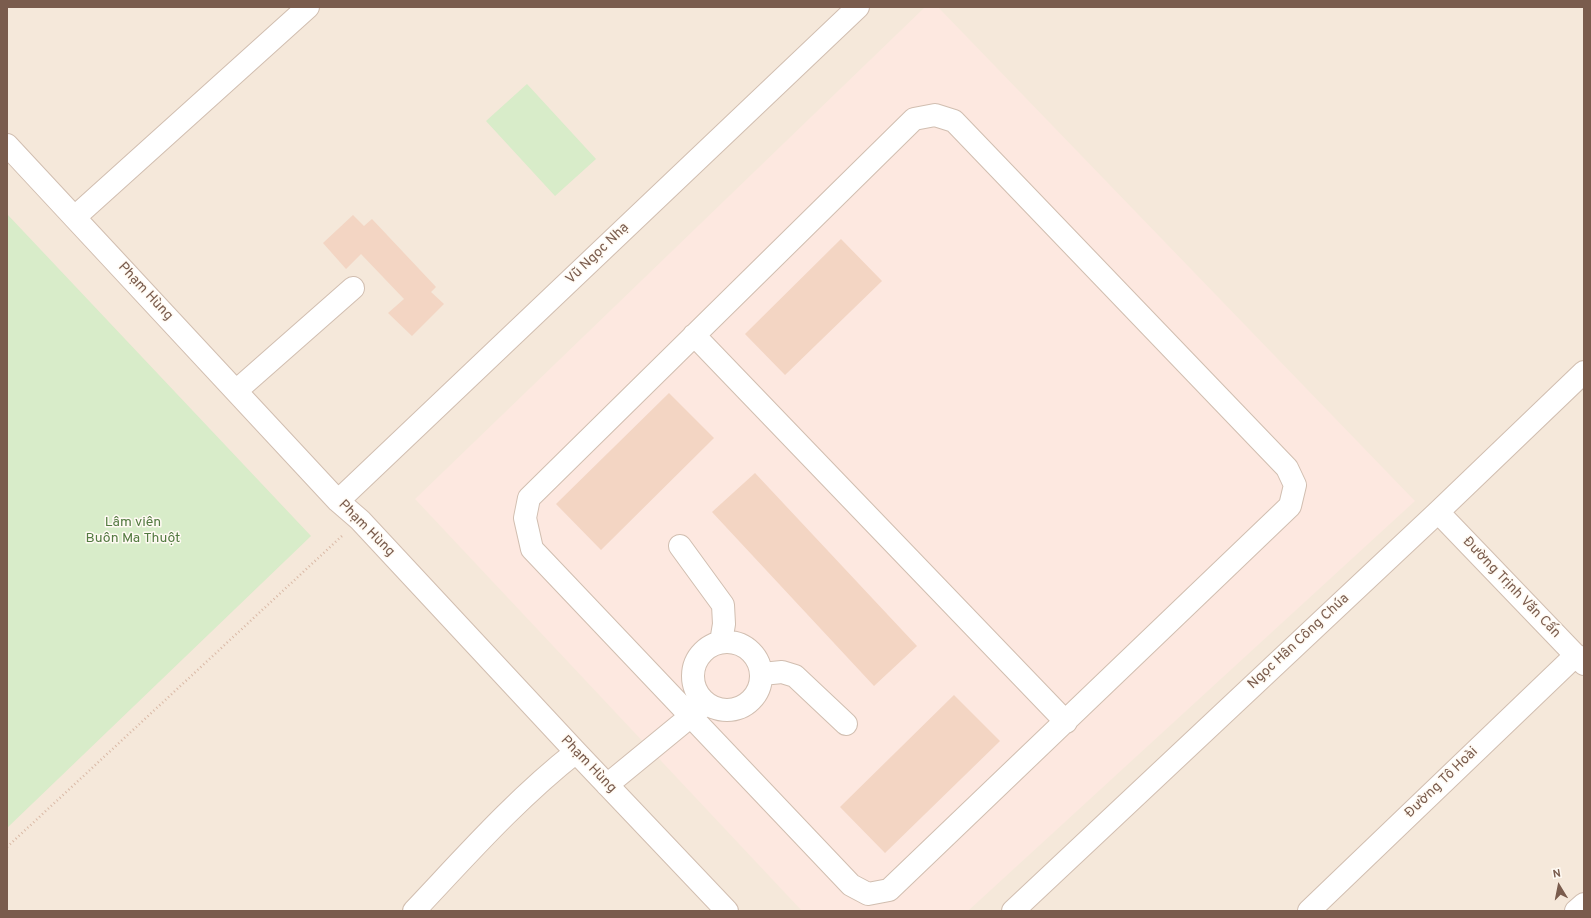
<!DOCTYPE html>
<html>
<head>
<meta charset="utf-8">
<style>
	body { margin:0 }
	#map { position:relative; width:1591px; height:918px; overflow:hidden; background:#fdf6ec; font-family:Overpass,sans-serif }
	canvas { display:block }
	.frame { position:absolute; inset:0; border:8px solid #7a5c4d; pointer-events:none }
	.north { position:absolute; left:1539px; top:866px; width:40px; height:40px; -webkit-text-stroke:3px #fffaf3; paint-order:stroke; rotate:350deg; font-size:11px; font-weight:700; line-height:16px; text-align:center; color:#7a5c4d }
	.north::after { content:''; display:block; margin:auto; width:14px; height:18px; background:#7a5c4d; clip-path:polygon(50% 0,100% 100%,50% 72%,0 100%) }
</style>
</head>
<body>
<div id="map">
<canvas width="1591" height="918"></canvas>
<div class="frame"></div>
<div class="north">N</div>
</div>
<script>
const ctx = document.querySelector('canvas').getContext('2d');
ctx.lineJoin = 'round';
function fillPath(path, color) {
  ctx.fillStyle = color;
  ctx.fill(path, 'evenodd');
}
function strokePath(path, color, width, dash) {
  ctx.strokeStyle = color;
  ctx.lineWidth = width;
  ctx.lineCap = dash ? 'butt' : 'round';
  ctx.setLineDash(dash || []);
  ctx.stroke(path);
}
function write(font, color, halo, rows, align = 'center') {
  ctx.font = font + ' Overpass,sans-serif';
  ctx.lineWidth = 3;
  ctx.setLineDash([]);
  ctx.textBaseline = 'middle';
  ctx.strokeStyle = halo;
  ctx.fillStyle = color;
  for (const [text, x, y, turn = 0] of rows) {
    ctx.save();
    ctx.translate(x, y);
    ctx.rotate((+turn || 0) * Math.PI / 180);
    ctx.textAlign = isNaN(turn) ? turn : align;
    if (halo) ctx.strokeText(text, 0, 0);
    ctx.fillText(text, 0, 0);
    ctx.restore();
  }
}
const residential = new Path2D(`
	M7,7H1584V911H7Z`);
const commercial = new Path2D(`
	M925,7H938L1415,501L968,911H802L415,499Z`);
const green = new Path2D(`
	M527,84L596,159L555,196L486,121Z
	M7,214L311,536L7,828Z`);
const building = new Path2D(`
	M353,215L364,226L372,219L436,287L431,292L444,304L412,336L388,313L404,299L361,254L346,269L323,243Z
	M841,239L882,281L785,375L745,334Z
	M669,393L714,438L601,550L556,504Z
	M755,473L917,646L874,686L712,512Z
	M954,695L1000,741L885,853L840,807Z`);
const path = new Path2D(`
	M7,847L343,535`);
const minor = new Path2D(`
	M935,115L954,121L1287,468L1295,485L1290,506L889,890L868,894L851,885L532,549L525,518L529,498L914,119Z
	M7,145L338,501L360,520L576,752L727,911
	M75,217L308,7
	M694,335L1066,722
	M236,391L353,288
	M338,501L858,7
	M1438,512L1584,664
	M680,546L723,605L724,624L721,642
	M693 676a34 34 0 1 1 68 0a34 34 0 1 1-68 0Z
	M762,674L782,672L795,676L846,724
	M607,785L702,707
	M414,911C466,856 516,799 576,752
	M1013,911L1438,512L1584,372
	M1309,911L1576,655
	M1576,911L1584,904`);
const streetNames = [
	["Vũ Ngọc Nhạ",598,254,-44],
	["Phạm Hùng",145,292,47],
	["Phạm Hùng",366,529,45],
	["Đường Trịnh Văn Cấn",1511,588,46],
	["Ngọc Hân Công Chúa",1299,642,-43],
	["Phạm Hùng",588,765,46],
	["Đường Tô Hoài",1442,783,-44]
];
const parkNames = [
	["Lâm viên",133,523],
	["Buôn Ma Thuột",133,539]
];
fillPath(residential, '#f5e8da');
fillPath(commercial, '#fde8e0');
fillPath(green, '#d8ecc9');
fillPath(building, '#f3d5c3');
strokePath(minor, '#d1beb0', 24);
strokePath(path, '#d9b8a5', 2.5, [1, 3]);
strokePath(minor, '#fff', 22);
write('14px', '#7a5c4d', '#fffaf3', streetNames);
write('14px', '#537a41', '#fffaf3', parkNames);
</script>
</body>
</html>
